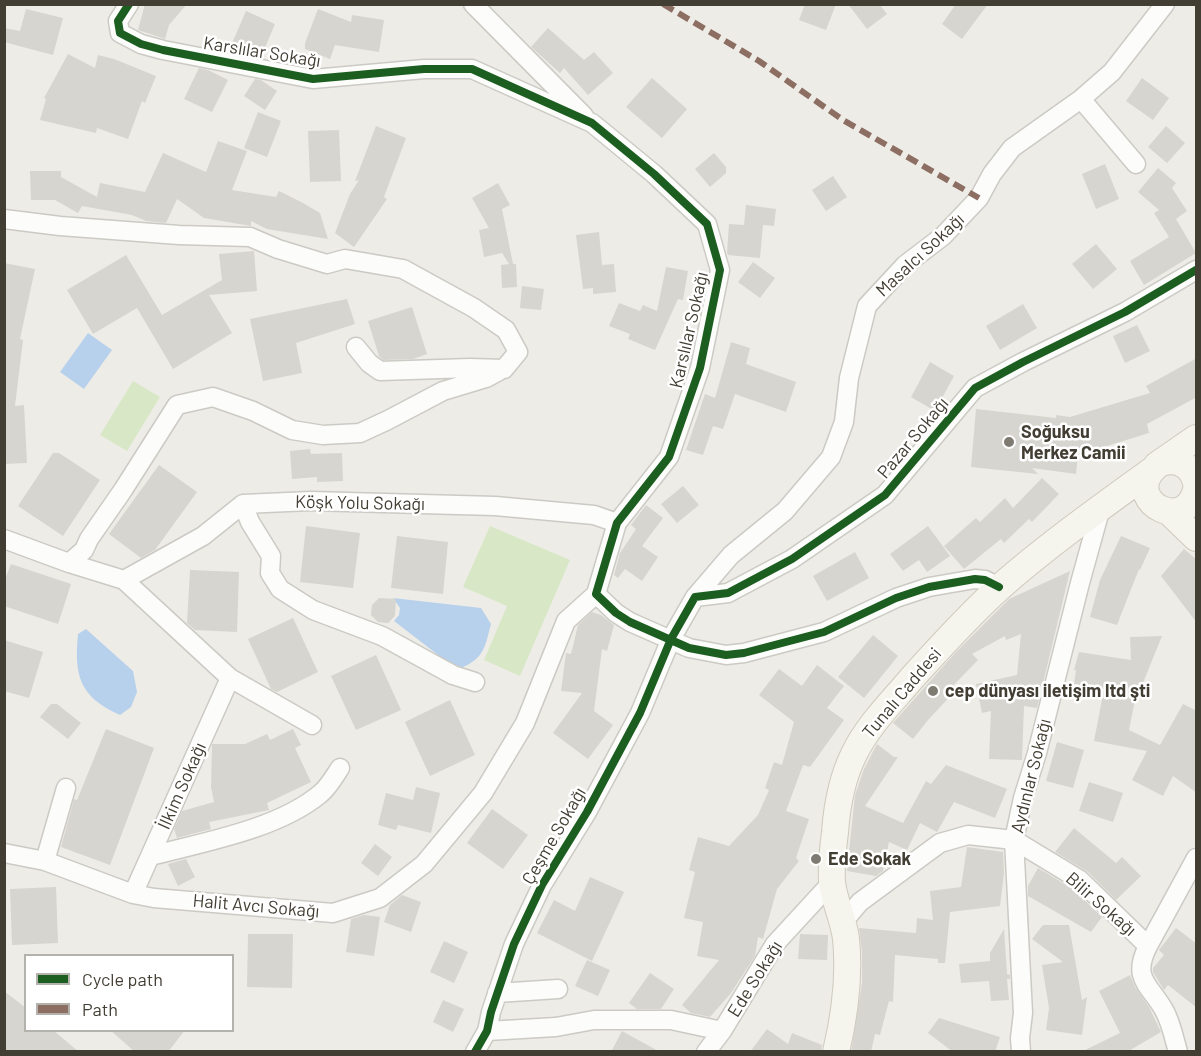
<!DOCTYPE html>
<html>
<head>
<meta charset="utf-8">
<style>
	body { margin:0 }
	#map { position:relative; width:1201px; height:1056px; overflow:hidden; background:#eeece6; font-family:Barlow,sans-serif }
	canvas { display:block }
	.frame { position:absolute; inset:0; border:6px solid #433e33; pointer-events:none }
	.legend { position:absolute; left:24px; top:954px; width:210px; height:78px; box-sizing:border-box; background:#fff; border:2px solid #b4b2ad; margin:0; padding:8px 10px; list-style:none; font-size:18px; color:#433e33 }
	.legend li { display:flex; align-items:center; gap:12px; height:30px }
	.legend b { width:30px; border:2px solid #b4b2ad }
</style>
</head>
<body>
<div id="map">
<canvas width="1201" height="1056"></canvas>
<div class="frame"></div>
<ul class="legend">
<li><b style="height:8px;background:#1b5e20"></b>Cycle path</li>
<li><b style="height:8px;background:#8d6e63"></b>Path</li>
</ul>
</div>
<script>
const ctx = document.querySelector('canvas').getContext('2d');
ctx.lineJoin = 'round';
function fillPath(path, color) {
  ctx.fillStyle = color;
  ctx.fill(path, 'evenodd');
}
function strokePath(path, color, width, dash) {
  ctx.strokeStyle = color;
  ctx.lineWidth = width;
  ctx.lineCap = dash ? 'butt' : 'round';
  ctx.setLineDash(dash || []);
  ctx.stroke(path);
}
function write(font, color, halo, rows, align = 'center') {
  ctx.font = font + ' Barlow,sans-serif';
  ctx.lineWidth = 5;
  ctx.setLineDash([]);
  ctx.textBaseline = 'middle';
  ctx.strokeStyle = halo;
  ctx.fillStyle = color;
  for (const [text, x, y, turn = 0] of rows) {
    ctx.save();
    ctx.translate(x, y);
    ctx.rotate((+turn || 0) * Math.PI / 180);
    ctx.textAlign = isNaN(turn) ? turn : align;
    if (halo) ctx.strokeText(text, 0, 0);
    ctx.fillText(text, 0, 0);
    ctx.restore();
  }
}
const green = new Path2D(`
	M133,381L160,397L127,451L100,435Z
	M490,526L570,560L520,676L484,660L507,606L463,587Z`);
const water = new Path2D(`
	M88,333L112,350L84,389L60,372Z
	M393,598L481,608L491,624C485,646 485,658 461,668L442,658L394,621L399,615L400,608Z
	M86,629L133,671L137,692L131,707L120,715C79,697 74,675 78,634Z`);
const building = new Path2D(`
	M145,4H187L169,25L165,39L138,30Z
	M805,4H836L826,30L799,20Z
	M848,4H879L887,14L867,29Z
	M956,4H988L962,39L942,24Z
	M26,9L63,18L53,55L4,42V28L20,31Z
	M318,9L351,22L352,15L384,20L379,52L335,45L330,59L305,49V43Z
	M246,11L275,24L261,57L246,54L230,48Z
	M548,28L584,60L594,52L613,73L588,95L564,68L560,73L531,47Z
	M68,54L95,68L98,55L114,59L156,76L145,103L142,101L128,139L97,128L96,133L40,120L46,99L44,98Z
	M199,68L208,70L228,80L212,112L184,99Z
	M652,78L687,109L662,138L626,107Z
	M1142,78L1169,98L1153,120L1126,101Z
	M255,79L261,80L277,91L265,110L244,96Z
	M258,112L281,121L267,157L244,148Z
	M376,126L406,138L384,197L387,199L354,247L335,233L350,194L359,180L355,181Z
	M1166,126L1185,143L1167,163L1148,147Z
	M339,130L341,181L310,182L308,131Z
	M218,141L247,151L232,190L276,197L279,191L303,203L320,213L328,239L267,229L251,221V226L204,218L177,199L166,223L146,221L132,215L82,206L78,213L55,200H31L30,171H61V177L97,197L100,183L145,192L163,153L206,172Z
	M714,153L726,167V173L710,187L695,169Z
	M1105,164L1119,199L1096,209L1082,174Z
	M1158,168L1176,183L1172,188L1187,211L1176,219L1196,253L1144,285L1130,261L1169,237L1154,213L1159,210L1138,192Z
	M833,176L847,197L826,211L812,190Z
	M498,183L510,205L502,209L513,264H516L517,287L502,288L501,265L509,264L502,253L484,257L479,230L489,228L472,198Z
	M746,205L776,209L774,226L763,225L760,258L728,255L727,253L729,224L744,225Z
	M599,232L602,265L614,264L616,292L593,294V288L583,289L576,235Z
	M1096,244L1117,269L1093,289L1072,264Z
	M254,251L257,291L209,295L232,333L173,369L137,308L93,334L67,290L126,255L162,315L222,280L219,254Z
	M753,262L775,278L760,298L738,282Z
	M4,263L35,269L20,339L23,340L15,406L24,405L27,463L4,464Z
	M666,267L688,271L683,300L678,299L655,350L628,339L630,334L609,326L619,303L640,311L643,305L657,311Z
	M522,286L544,289L541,310L520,308Z
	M347,299L355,324L296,343L302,373L263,381L250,319Z
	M1023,304L1037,328L1000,350L986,326Z
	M412,307L427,354L413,359L383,360L379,356L368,321Z
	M1137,325L1150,351L1125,363L1113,336Z
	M731,342L750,348L746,364L796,382L786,412L735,394L723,429L713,426L703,455L686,450L705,394L715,398Z
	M1197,358V397L1147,424L1149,433L1078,455L1076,474L1032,468L1038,474L971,467L976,409L1056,418V415L1070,417L1150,393L1146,386Z
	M930,362L954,376L935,411L911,397Z
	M310,449L311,454L342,453L343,481L317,482V477L292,479L290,451Z
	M53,453H59L100,480L63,536L18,506Z
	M159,465L197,492L155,550L141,558L109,534Z
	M1042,478L1059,494L1032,522L1029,519L1004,543L1001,539L964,569L944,546L976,518L980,522L1005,498L1013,508Z
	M683,486L699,505L677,523L661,504Z
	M646,505L663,518L642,546L658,557L642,581L625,569L618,578L614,575L620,553L636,529L631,525Z
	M306,526L360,533L353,588L300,582Z
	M928,526L950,556L927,572L919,560L903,571L890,554Z
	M397,536L448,542L443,594L391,588Z
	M1121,536L1150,548L1140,570L1139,569L1117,625L1090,617L1100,580Z
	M1184,549L1197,560V623L1161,576Z
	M855,552L869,578L827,601L813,576Z
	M11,564L71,584L58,624L4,606V582Z
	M190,570L239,572L237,632L195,630L187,623Z
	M1070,571L1037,708L1024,706L1022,760L989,759L991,711L982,713L976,684L1017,675L1021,634L1006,640L1005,636L972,654L978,660L948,691L958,688L928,720L913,739L893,723L955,653L1009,599Z
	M379,598L396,599L395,616L388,623L378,622L371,615L372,605Z
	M592,612L601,615L614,625L607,651L602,649L594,711L613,725L588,759L553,733L582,693L561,691L566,653L571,654L578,625Z
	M293,618L318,672L277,692L271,689L248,639Z
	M873,635L898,656L864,698L838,677Z
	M1162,636L1134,705L1129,730L1160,745L1183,704L1197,711V793L1173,776L1163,796L1132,780L1147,751L1094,741L1104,689L1074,684L1076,670H1074L1079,652L1131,660L1130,637Z
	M4,640L43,652L29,698L4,691Z
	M376,655L401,710L356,730L331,676Z
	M817,665L844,686L827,708L844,720L810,767L803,765L786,811L809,819L796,858L799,861L777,889L763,939L758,937L755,956L731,993L710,1017L691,1013L682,1005L719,960L697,956L703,922L684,918L695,872L689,870L698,837L729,846L758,815L769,790L765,788L774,762L782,765L794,722L759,695L779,669L802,686Z
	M450,700L475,755L430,776L405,722Z
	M51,704H57L81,723L68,739L40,717Z
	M106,729L154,748L110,865L61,847L74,799L77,800Z
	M293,729L301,745L295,748L311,782L267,803L269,810L209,822L211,829L177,838L174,829L182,811L214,802L211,787L212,744H245L267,734L270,740Z
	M1057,742L1084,750L1073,788L1046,781Z
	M877,744L894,757H898L865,806L903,823L926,781L931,784L946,765L1007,789L995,818L954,802L937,832L920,823L907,850L889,842L883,871L876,876L847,871L855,795L864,769Z
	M1089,782L1123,793L1113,822L1079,811Z
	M416,787L440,793L431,833L398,825L396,830L378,825L386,793L413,800Z
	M492,809L528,835L503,869L467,843Z
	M1074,828L1116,863L1122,857L1141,876L1116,900L1088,872L1055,852Z
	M375,844L392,857L378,876L361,863Z
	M967,847L1003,852L1004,873L1000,906L950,912L945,963H938V959L895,955L893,1002L889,1001L880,1035L875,1034L871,1052H851L862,983V952L859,928L916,933L917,918L933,920L930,891L961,887Z
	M186,859L195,877L178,886L168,864Z
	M1038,868L1073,889L1102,917L1091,932L1028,896V886Z
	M590,877L624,892L592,961L537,933L554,900L575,911Z
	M56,887L58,943L12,945L10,889Z
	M402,895L421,902L411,932L384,922L390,905Z
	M364,915L380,917L374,956L346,952L351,919Z
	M1043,925H1069L1082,1000L1087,997L1082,1035L1046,1030L1049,1008L1042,965L1063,962L1032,939Z
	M1176,928L1197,944V1008L1168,985L1164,990L1153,972V968L1164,955L1159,950Z
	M1004,929L1007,974L1010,975V979H1007L1009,1000L991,1001L989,981L961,983L959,964L990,961V953Z
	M248,934H293L292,988L247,987Z
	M800,934L828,935L827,960L798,959Z
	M444,941L468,952L454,983L430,972Z
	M587,960L610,970L598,996L575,986Z
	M650,973L674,989L661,1009H637L629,1003Z
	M1130,975L1135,987L1149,1007L1161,1032L1127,1052H1081L1120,1033L1099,991Z
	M4,991L26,1008V1030H53L79,1052H4Z
	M443,1000L464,1009L453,1032L433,1022Z
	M939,1018L1000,1037L995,1052H953L928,1033Z
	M767,1029L788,1044L792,1033L822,1045L821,1052H750Z
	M110,1030H185L168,1052H135Z
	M622,1031L660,1052H611Z`);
const street = new Path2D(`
	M129,4L118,21L120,33L141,44L163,50L313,79L424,69H472L592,123L654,174L707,224L720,270L700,368L669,457L617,523L596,594L616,613L630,622L689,648L726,655L744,653L824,632L896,598L929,587L975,579L985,580L999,587
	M473,4L584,116
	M1081,99L1136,164
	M4,219L60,226L179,235L250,237L278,249L327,264L345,259L403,269L474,308L506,330L518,352L504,369L470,368L380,371L369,363L356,347
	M243,504L250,522L271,556L270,573L280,589L313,610L382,636L453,675L475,682
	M4,539L69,563L84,550L89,539L123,490L177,405L213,397L253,411L292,430L323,435L360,433L388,420L443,391L486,378L499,371
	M69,563L124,580L230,678L312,725
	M124,580L203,536L243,504L311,501L495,506L594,515L617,523
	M695,597L731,555L785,511L831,457L844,422L849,378L867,306L905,265L943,236L979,198L992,174L1012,148L1081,99L1112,72L1165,4
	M4,853L45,861L133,894L154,898L333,913L380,898L424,864L483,793L525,723L566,621L596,594
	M151,856C204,842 278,829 320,794C328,788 334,777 340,768
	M45,861L66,788
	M133,894L230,678
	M843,922L860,902L940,843L968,835L1014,840L1080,880L1148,946C1131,979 1150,985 1164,1010C1171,1022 1174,1038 1178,1052
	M1148,946L1196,858
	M497,993L558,989
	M487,1031L556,1027L594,1020H671L722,1031
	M475,1052L487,1031L491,1012L514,944L542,885L587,812L640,713L671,639L695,597L728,593L792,559L885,495L975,388L1023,362L1125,312L1196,270
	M706,1052L722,1031L775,944L832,882
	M1021,1052L1020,1038L1023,1013L1014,840L1023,798L1037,753L1080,583L1101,507`);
const secondary = new Path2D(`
	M1157,465L1196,438
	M1196,483C1193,469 1181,458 1165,462C1159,463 1154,468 1150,473C1129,503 1185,533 1196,490
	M1169,512L1196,538
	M836,1052C845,1014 850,978 846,939C844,920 834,901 832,882C831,866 833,848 835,832C837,805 842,778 854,754C868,725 892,702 912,678C940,647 969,615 1000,587C1048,545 1100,508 1151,471`);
const quiet = new Path2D(`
	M663,4L759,61L843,120L979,198`);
const cycleway = new Path2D(`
	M129,4L118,21L120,33L141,44L163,50L313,79L424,69H472L592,123L654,174L707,224L720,270L700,368L669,457L617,523L596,594L616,613L630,622L689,648L726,655L744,653L824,632L896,598L929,587L975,579L985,580L999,587
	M475,1052L487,1031L491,1012L514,944L542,885L587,812L640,713L671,639L695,597L728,593L792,559L885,495L975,388L1023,362L1125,312L1196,270`);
const markers = [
	[1009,442,6,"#7f7b72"],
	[933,691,6,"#7f7b72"],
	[816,859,6,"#7f7b72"]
];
const streetNames = [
	["Karslılar Sokağı",262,52,9],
	["Masalcı Sokağı",920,255,-43],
	["Karslılar Sokağı",689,330,-77],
	["Pazar Sokağı",913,438,-50],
	["Köşk Yolu Sokağı",360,503,1],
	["Tunalı Caddesi",902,693,-50],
	["Aydınlar Sokağı",1031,776,-76],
	["İlkim Sokağı",182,786,-66],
	["Çeşme Sokağı",554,836,-60],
	["Bilir Sokağı",1101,904,41],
	["Halit Avcı Sokağı",256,906,5],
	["Ede Sokağı",755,979,-58]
];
const poiNames = [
	["Soğuksu",1021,432],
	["Merkez Camii",1021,453],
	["cep dünyası iletişim ltd şti",945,691],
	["Ede Sokak",828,859]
];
fillPath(green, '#d8e8c6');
fillPath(water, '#b7d1ec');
fillPath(building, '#d7d5cf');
strokePath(street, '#cccac4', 21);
strokePath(secondary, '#cdcabd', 28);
strokePath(street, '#fcfcfb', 18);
strokePath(secondary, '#f5f4ed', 26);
strokePath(quiet, '#8d6e63', 6, [12, 6]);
strokePath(cycleway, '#1b5e20', 8);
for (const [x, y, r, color] of markers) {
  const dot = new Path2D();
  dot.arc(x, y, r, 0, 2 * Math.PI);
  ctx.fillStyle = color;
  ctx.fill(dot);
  strokePath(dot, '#fff', 2);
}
write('18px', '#433e33', '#fff', streetNames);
write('bold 18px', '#433e33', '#fff', poiNames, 'left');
</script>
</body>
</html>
